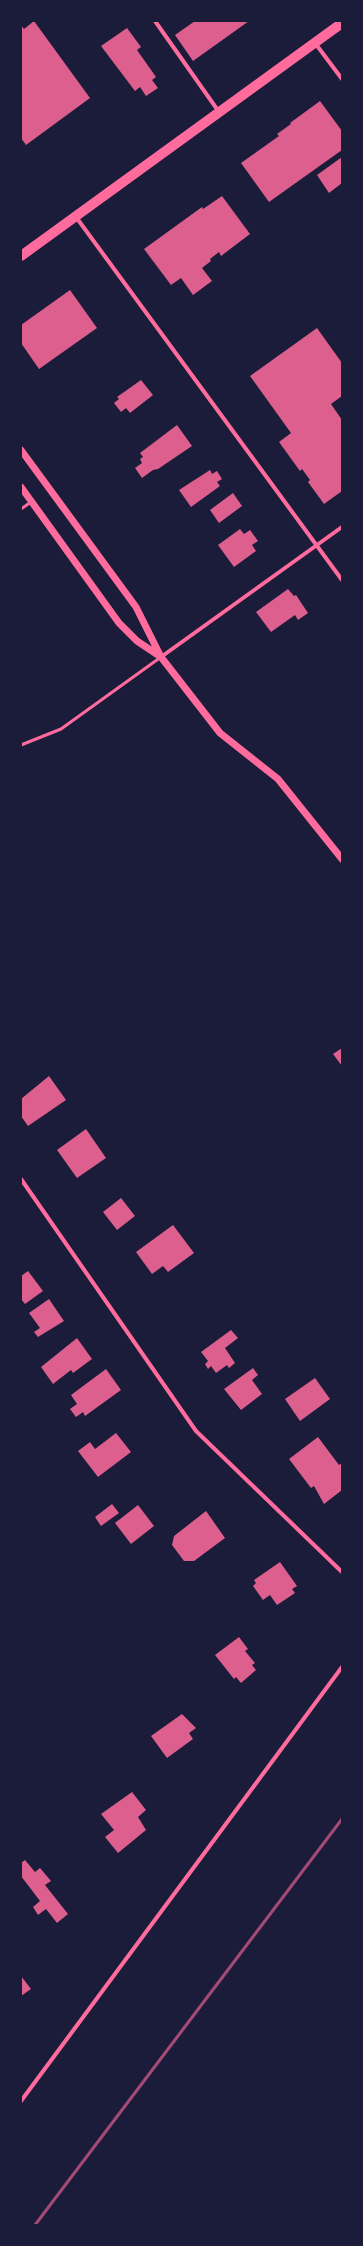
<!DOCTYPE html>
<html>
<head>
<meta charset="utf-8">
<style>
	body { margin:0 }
	#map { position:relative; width:363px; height:2246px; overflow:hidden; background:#1b1b3a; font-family:"Noto Serif",serif }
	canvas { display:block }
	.frame { position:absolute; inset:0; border:22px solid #1b1b3a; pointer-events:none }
</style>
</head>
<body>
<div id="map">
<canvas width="363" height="2246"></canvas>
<div class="frame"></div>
</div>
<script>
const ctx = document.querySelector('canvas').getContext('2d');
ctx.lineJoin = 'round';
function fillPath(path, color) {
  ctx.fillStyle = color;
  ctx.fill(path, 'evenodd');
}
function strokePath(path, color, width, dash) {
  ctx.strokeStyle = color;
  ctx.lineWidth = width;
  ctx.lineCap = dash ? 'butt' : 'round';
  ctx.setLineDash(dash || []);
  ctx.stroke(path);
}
const building = new Path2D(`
	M34,21L90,98L26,145L21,138V25L24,29Z
	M195,21H249L193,61L175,35Z
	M127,28L141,47L137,50L156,77L152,80L158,88L146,96L140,87L135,91L101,46Z
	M320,101L342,131V150L269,202L241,163L279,136L277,134L291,124L290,123Z
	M342,157V183L329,193L317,175Z
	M222,196L250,234L221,256L219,252L210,259L211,261L202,268L212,281L193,295L181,278L171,285L144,249L202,207L203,209Z
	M70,290L97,328L39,369L21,343V325Z
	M317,328L342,363V396L331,404L342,420V491L324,504L308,482L310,480L302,469L300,471L279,442L291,433L250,376Z
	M141,380L153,395L130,413L126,408L121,412L114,403L119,399L117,397Z
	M177,425L192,446L158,469L153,470L142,478L135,468L142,463L140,459L143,457L140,453Z
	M210,470L212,474L217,471L222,479L217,482L220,486L191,507L179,490Z
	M233,493L242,506L219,523L210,510Z
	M240,529L244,534L250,530L258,541L252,545L256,551L234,567L218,545Z
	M288,589L294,596L296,595L308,613L298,620L295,615L271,632L256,612Z
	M342,1048V1066L333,1054Z
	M49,1076L66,1100L28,1126L21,1116V1099Z
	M86,1129L106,1158L77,1178L57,1150Z
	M121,1198L135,1216L117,1230L103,1212Z
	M173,1225L194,1253L168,1272L163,1266L152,1274L136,1252Z
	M28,1271L43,1291L25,1304L21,1299V1276Z
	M49,1299L64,1321L38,1337L34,1332L40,1328L29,1313Z
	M231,1330L238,1338L225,1348L235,1363L229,1368L227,1365L216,1373L211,1366L208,1369L205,1364L208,1361L201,1352Z
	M77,1338L92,1359L73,1373L71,1370L53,1384L41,1367Z
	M253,1368L258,1375L252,1380L262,1394L241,1410L224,1389Z
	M106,1369L121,1390L85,1416L83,1412L76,1417L70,1409L77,1404L71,1395Z
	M315,1378L330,1399L300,1421L285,1399Z
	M116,1433L131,1452L98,1477L78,1451L90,1442L95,1449Z
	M318,1437L339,1465L342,1463V1490L324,1504L314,1486L311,1488L289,1459Z
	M112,1504L119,1513L101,1526L95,1517Z
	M138,1505L154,1526L131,1544L115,1523Z
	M206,1511L225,1538L194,1561H184L172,1545L174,1536Z
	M280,1562L297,1586L292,1589L295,1593L277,1605L270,1595L263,1600L253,1586L256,1583L254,1580Z
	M239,1637L248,1649L245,1651L255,1663L252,1665L256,1670L241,1683L236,1677L234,1679L215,1655Z
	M182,1714L196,1728L189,1733L193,1739L167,1758L151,1736Z
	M132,1792L146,1810L138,1817L146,1830L118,1853L105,1837L114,1830L101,1814Z
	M25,1860L35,1872L40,1868L51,1881L45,1885L68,1914L57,1923L46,1909L38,1915L33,1907L40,1901L21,1876V1863Z
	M21,1976L31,1989L21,1996Z`);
const service = new Path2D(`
	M21,509L31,502
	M21,745L61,729L161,657`);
const minor = new Path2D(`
	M155,21L219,112
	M315,43L342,79
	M76,217L342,580
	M161,657L342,527
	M21,1179L196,1431L342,1572
	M21,2101L342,1667`);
const tertiary = new Path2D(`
	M21,450L136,607L161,657L220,733L278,779L342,859
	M21,487L119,623L137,641L161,657`);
const primary = new Path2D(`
	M21,256L342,23`);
const rail = new Path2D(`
	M35,2225L342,1819`);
fillPath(building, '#dd5f8e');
strokePath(service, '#ff6b9d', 3);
strokePath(minor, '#ff6b9d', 4);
strokePath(tertiary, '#ff6b9d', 7);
strokePath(primary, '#ff6b9d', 10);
strokePath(rail, '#a44b75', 3);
</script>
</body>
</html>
